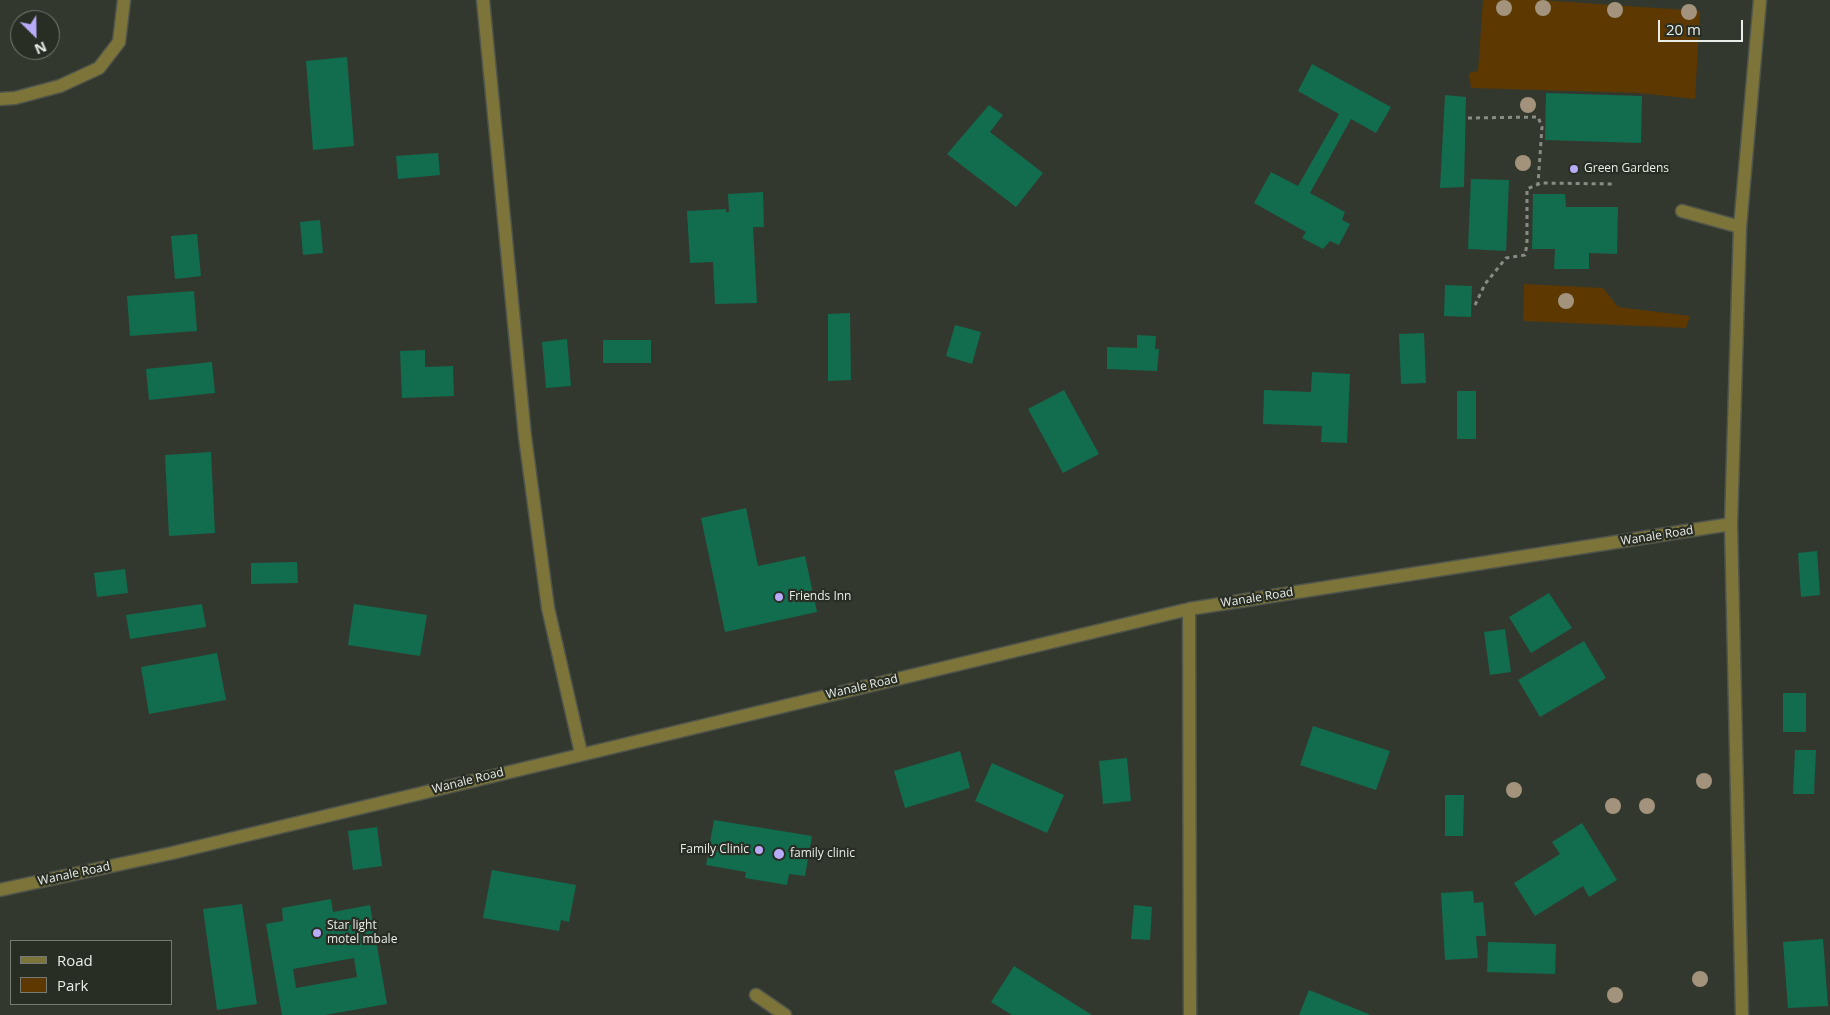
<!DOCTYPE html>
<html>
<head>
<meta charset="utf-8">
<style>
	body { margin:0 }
	#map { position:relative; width:1830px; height:1015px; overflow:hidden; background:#33382f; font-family:"Open Sans",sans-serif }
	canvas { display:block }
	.legend { position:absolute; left:10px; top:940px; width:162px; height:65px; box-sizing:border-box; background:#292e25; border:1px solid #767a73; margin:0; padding:6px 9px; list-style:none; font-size:15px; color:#e9ede7 }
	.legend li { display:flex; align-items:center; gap:10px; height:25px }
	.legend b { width:25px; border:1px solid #767a73 }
	.north { position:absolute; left:10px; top:10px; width:50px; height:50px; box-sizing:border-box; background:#292e25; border:1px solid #767a73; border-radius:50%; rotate:157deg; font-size:14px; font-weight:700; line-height:20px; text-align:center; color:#e9ede7 }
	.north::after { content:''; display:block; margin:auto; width:18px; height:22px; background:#b8abf7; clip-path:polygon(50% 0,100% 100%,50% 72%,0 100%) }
	.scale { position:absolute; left:1658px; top:20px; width:85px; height:22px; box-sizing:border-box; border:2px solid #e9ede7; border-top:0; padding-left:6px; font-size:15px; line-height:18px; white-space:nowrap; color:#e9ede7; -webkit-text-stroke:4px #292e25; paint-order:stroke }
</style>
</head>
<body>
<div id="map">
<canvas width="1830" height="1015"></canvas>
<ul class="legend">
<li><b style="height:6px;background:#7d7439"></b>Road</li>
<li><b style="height:14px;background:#5d3800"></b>Park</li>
</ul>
<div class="north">N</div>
<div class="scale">20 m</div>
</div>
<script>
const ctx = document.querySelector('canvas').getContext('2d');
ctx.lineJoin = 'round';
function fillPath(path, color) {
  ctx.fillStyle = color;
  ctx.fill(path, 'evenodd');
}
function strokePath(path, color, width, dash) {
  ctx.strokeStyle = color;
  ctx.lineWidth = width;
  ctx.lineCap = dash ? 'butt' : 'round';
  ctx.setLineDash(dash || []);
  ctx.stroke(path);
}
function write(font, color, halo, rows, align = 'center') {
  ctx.font = font + ' "Open Sans",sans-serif';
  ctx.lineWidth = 4.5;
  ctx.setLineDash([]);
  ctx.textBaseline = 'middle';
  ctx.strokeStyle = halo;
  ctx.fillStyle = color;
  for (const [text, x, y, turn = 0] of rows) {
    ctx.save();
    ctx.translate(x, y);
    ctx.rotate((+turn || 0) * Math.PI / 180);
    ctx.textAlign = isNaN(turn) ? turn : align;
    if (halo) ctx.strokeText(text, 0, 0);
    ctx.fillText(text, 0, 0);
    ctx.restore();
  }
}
const green = new Path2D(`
	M1483,0H1540L1700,11L1695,99L1638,93L1471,88L1469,73L1478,71Z
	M1524,284L1603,288L1618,307L1690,316L1686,328L1523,321Z`);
const building = new Path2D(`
	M347,57L354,146L313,150L306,61Z
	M1312,64L1391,107L1376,133L1351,119L1310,193L1345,212L1342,220L1350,224L1339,245L1330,241L1323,249L1302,238L1306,232L1254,203L1271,172L1298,186L1339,114L1298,91Z
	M1546,93L1642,96L1641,143L1545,140Z
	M1445,95L1466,97L1464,187L1440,188Z
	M989,105L1003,115L990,132L1043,173L1016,207L947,154Z
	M438,153L440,175L398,179L396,156Z
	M1471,179L1509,180L1506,251L1468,249Z
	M763,192L764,227H753L757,303L715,304L713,262L690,263L687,211L726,209V212H729L728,194Z
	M1533,194H1565L1566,207H1618L1617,254L1589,253V269H1554L1555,249H1532Z
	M320,220L323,253L303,255L300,222Z
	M197,234L201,276L175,279L171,236Z
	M1445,285L1472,286L1471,317L1444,316Z
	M194,291L197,331L130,336L127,296Z
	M850,313L851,380L828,381V314Z
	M955,325L981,332L972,364L946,356Z
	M1424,333L1426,383L1401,384L1399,334Z
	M1137,335L1156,336L1155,349H1159L1157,371L1107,369V347L1137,348Z
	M567,339L571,386L546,388L542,342Z
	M603,340H651V363H603Z
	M425,350V367L453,366L454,396L402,398L400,351Z
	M212,362L215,393L149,400L146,369Z
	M1312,372L1350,374L1347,443L1321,442L1322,426L1263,424L1264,390L1311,392Z
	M1064,390L1099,454L1063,473L1028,409Z
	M1457,391H1476V439H1457Z
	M211,452L215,533L169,536L165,455Z
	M746,508L758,566L805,556L817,612L725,632L701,518Z
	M1817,551L1820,595L1801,597L1798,553Z
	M297,562L298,583L251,584V563Z
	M125,569L128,593L97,597L94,573Z
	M1549,593L1572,628L1531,653L1509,617Z
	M202,604L206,627L130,639L126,615Z
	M354,604L427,615L420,656L348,645Z
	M1505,629L1511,672L1490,675L1484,632Z
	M1584,641L1606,678L1540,717L1518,680Z
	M217,653L226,700L149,714L141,667Z
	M1783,693H1806V732H1783Z
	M1313,726L1390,751L1376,790L1300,765Z
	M1795,750H1816L1814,794H1793Z
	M960,751L970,788L905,808L894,771Z
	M1127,758L1131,801L1103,804L1099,761Z
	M992,763L1064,795L1047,833L975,801Z
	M1445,795H1464L1463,836H1445Z
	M714,820L812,836L805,876L789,874L787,885L745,878L746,872L706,865Z
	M1582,823L1617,880L1589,897L1583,886L1535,916L1514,883L1560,854L1552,842Z
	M377,827L382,866L353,870L348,831Z
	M492,870L576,885L569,922L561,920L559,931L483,918Z
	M1473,891L1474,903L1483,902L1486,936H1476L1478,958L1445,960L1441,893Z
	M331,899L333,912L370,905L387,1004L325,1015H282L266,924L283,921L282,908ZM354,958L357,977L296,988L293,969Z
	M242,904L257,1004L217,1010L203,909Z
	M1134,905L1152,907L1150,940L1131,939Z
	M1823,939L1828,1006L1788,1008L1783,942Z
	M1488,942L1556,944L1555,974L1487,972Z
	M1014,966L1092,1015H1012L991,1002Z
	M1309,990L1371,1015H1299Z`);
const path = new Path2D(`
	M1468,118L1538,117L1542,127L1538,184
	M1475,305L1485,284L1506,258L1525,255L1527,244V189L1541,183L1615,184`);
const lane = new Path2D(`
	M1682,211L1740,227`);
const street = new Path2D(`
	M483,0L525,437L548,608L581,753
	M0,99L15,98L60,86L99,68L119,42L124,0
	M1189,609L1190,1015
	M0,890L172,853L1189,609L1731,524
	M756,995L785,1015
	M1742,1015L1731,524L1740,227L1760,0`);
const trees = [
	[1504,8],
	[1543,8],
	[1615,10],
	[1689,12],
	[1528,105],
	[1523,163],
	[1566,301],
	[1704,781],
	[1514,790],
	[1613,806],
	[1647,806],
	[1700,979],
	[1615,995]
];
const markers = [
	[1574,169,5,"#b8abf7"],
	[779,597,5,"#b8abf7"],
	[759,850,5,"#b8abf7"],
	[779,854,6,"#b8abf7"],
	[317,933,5,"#b8abf7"]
];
const poiNames = [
	["Green Gardens",1584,169],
	["Friends Inn",789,597],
	["Family Clinic",749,850,"right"],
	["family clinic",790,854],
	["Star light",327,926],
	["motel mbale",327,940]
];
const streetNames = [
	["Wanale Road",1657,536,-9],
	["Wanale Road",1257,598,-9],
	["Wanale Road",862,687,-13],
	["Wanale Road",468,781,-14],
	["Wanale Road",74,874,-12]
];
fillPath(green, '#5d3800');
fillPath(building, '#126c4e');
strokePath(lane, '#50554c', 15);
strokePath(street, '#50554c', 15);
strokePath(path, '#888c85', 3, [4, 4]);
strokePath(lane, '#7d7439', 12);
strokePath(street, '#7d7439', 12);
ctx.fillStyle = '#a3937c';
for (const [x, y] of trees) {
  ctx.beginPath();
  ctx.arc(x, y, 8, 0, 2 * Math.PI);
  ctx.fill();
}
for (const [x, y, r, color] of markers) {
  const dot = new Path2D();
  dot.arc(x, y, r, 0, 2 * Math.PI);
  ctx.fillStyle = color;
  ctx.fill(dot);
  strokePath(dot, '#292e25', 2);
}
write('12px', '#e9ede7', '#292e25', poiNames, 'left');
write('12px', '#e9ede7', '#292e25', streetNames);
</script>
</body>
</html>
